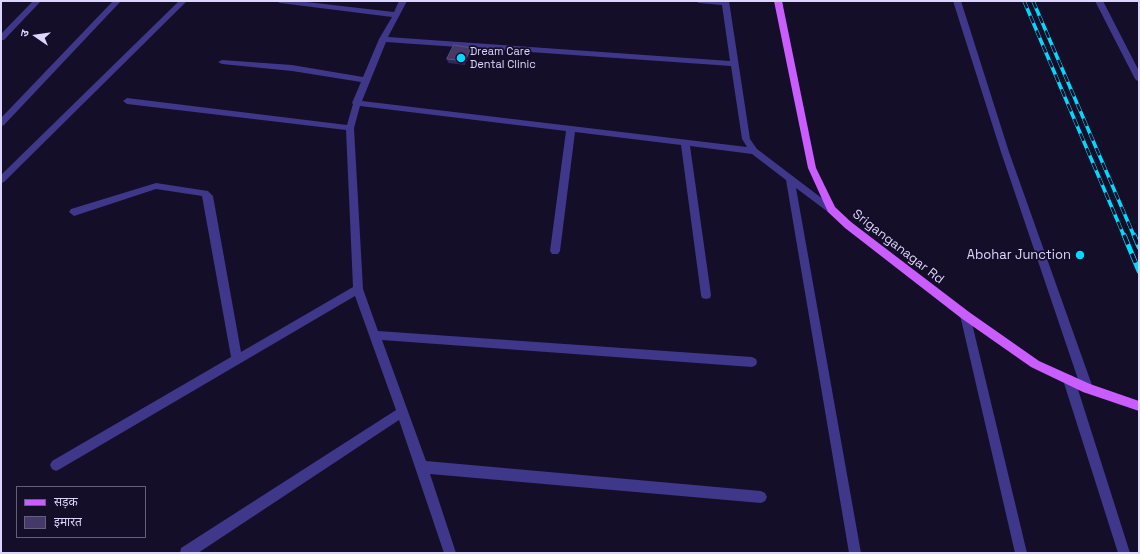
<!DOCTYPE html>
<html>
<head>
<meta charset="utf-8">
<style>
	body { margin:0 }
	#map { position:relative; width:1140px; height:554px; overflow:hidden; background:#140e29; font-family:"Space Grotesk","Noto Sans Devanagari",sans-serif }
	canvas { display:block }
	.frame { position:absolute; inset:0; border:2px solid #ddd6ff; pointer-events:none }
	.legend { position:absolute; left:16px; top:486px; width:130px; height:52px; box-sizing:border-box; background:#140e29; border:1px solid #645e7f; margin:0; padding:5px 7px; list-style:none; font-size:12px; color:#ddd6ff }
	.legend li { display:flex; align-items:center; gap:8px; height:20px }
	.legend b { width:20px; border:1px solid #645e7f }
	.north { position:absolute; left:16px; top:16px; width:40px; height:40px; -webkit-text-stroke:3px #140e29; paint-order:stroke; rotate:283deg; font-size:11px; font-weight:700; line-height:16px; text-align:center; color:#ddd6ff }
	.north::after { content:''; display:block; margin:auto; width:14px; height:18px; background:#ddd6ff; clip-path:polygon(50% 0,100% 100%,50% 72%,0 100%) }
</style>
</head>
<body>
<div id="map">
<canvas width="1140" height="554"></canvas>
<div class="frame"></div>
<ul class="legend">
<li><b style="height:5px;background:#ca5dff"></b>सड़क</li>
<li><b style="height:11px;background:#45396a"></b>इमारत</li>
</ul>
<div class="north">उ</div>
</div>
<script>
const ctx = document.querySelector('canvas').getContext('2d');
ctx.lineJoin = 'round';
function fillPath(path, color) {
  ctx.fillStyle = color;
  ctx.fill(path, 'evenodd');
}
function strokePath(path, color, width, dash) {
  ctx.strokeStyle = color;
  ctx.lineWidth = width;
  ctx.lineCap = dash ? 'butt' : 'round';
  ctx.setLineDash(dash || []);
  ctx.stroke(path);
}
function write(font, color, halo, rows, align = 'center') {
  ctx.font = font + ' "Space Grotesk",sans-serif';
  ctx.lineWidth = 3.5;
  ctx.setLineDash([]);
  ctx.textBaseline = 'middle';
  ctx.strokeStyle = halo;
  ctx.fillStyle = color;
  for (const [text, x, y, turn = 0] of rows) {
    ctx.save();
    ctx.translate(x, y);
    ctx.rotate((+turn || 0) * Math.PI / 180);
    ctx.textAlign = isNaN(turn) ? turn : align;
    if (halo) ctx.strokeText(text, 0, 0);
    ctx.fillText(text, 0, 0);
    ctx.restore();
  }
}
const minor = new Path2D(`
	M33,1H41L4,40H1V34Z
	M113,1H121L4,125L1,126V118Z
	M179,1H187L4,182L1,183V175Z
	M276,1H298L394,12L399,1H407L388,37L730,61L722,5L699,3L695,1H729L750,139L757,149L836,209L834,212H828L796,188L861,553H849L786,180L752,154L690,146L711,295L710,298L706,299L702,298L701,295L681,145L575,132L560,251L558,254H552L550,251L566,131L360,106L354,128L363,289L378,331L752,357L756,359L757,362L756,365L752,367L382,340L426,461L761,491L765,493L767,497L765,501L761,503L430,474L456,553H444L399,420L198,553H180L181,548L396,410L355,296L60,469L56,471L52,469L50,465L52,461L231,357L202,196L156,189L74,216L69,212L71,209L156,183L208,191L213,196L241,352L353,287L346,130L127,104L123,101L127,98L347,125L353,104L352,103L361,82L292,71L222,64L218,62L222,60L292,65L363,77L379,39L392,17L280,3ZM386,42L731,66L742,139L747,147L362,101Z
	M953,1H961L1009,152L1093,388L1091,392L1087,393L1083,392L1081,388L1001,152Z
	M1095,1H1103L1139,71V82L1135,79Z
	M965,311L969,312L970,315L1027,553H1015L960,315L961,312Z
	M1069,375L1073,376L1075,380L1130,553H1118L1063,380L1065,376Z`);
const major = new Path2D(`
	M774,1H782L816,168L835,207L851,222L969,312L1039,361L1090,384L1139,401V411L1083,392L1031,367L961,318L845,228L828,212L808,168Z`);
const railFar1 = new Path2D(`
	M1024,1L1124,236
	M1033,1L1134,236`);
const rail = new Path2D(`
	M1124,235L1139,271
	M1134,235L1139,247`);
const wall = new Path2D(`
	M472,52L465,65L448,63L447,59Z`);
const shadedWall = new Path2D(`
	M471,48L472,52L465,65V61Z`);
const building = new Path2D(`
	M454,45L471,48L465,61L447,59Z`);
const markers = [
	[461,58,5,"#02d9ff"],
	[1080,255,5,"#02d9ff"]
];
const farPoinames = [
	["Dream Care",470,52],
	["Dental Clinic",470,65]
];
const streetNames = [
	["Sriganganagar Rd",898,247,38]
];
const poiNames = [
	["Abohar Junction",1071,255]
];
fillPath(minor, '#3e378a');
fillPath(major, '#ca5dff');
strokePath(railFar1, '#02d9ff', 3.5);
strokePath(rail, '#02d9ff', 5);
strokePath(railFar1, '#140e29', 2.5, [8]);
strokePath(rail, '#140e29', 3.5, [10]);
fillPath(wall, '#332658');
fillPath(shadedWall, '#1f153d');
fillPath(building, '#45396a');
strokePath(building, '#5d5281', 1);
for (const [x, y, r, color] of markers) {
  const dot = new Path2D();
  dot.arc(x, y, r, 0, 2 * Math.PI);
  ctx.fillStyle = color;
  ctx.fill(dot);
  strokePath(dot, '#140e29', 1.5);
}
write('11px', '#ddd6ff', '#140e29', farPoinames, 'left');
write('13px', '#ddd6ff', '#140e29', streetNames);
write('13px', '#ddd6ff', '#140e29', poiNames, 'right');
</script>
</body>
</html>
